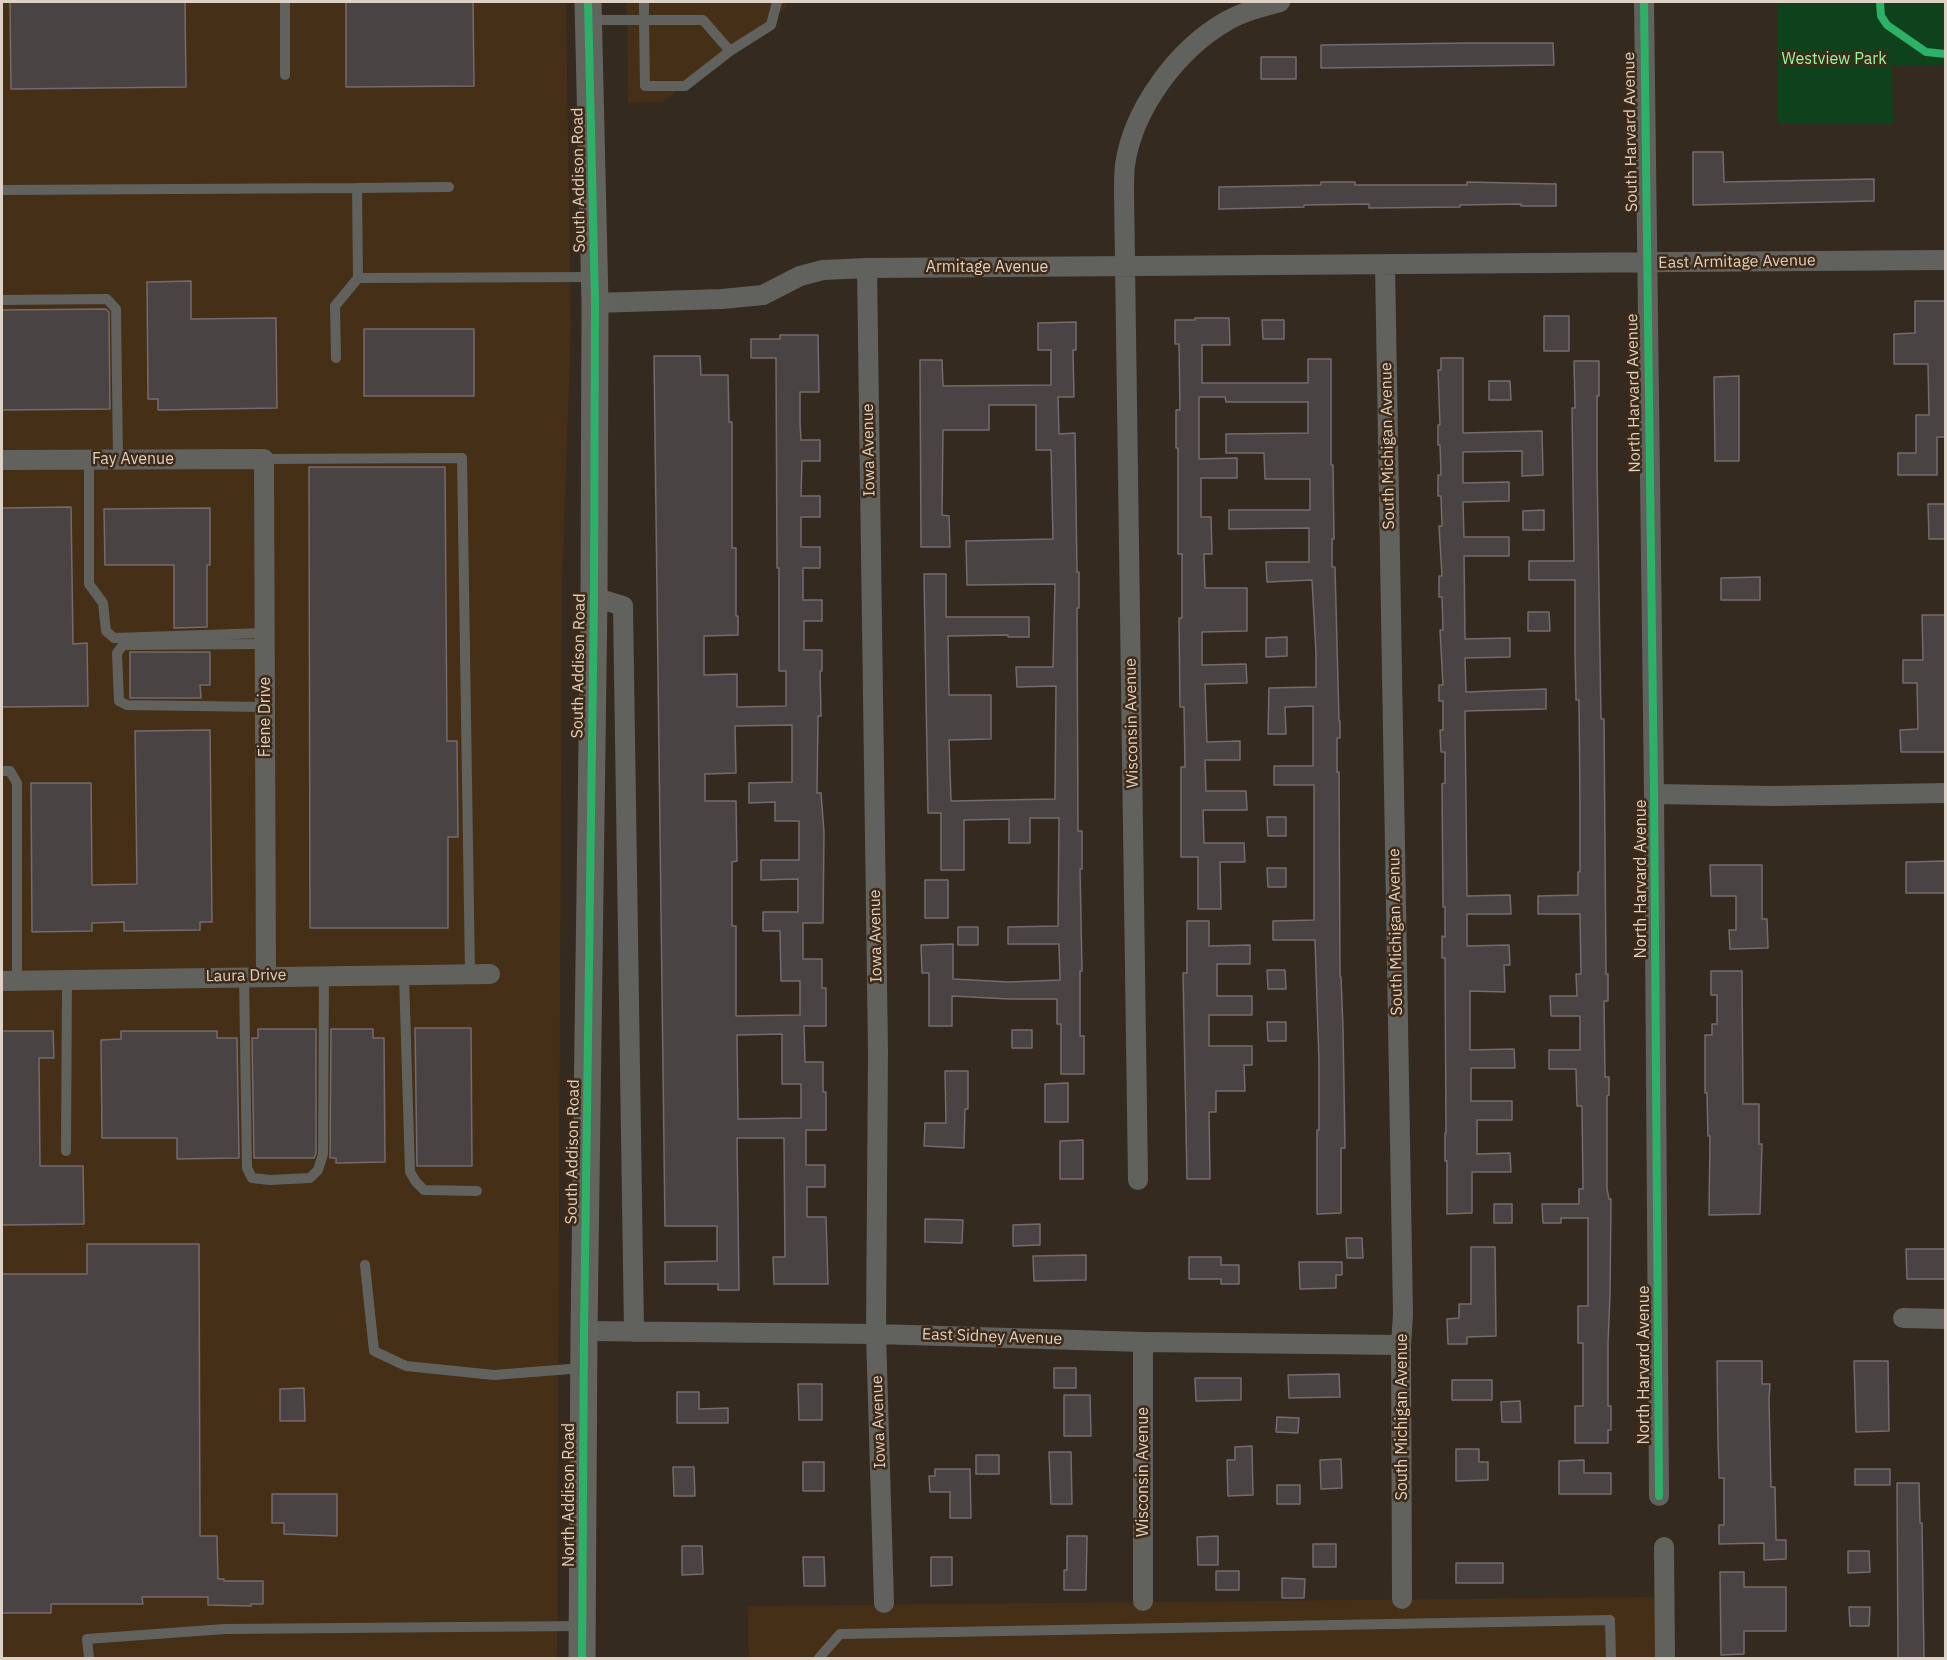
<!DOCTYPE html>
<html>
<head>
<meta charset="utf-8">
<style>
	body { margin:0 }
	#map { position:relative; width:1947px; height:1660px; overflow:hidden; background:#352a1f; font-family:"IBM Plex Sans",sans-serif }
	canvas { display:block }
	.frame { position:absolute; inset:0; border:3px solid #ded1c5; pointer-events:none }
</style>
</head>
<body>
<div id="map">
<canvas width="1947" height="1660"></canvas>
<div class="frame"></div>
</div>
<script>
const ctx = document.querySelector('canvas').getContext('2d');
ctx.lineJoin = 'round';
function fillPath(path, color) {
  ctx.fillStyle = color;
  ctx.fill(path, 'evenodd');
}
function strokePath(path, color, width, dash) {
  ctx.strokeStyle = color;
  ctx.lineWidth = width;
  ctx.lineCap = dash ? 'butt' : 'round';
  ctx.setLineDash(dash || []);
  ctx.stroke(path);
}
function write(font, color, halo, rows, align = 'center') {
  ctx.font = font + ' "IBM Plex Sans",sans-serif';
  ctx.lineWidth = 5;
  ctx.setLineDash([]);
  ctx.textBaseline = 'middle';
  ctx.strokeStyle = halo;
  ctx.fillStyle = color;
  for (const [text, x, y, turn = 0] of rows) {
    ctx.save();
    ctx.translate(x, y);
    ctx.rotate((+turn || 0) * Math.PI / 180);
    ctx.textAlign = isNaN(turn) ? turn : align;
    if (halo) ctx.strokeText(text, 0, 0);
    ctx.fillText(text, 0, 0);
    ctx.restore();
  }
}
const built = new Path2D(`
	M2,2H566L571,328L562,583L557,1658H2Z
	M627,2H787V7L662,102L628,103Z
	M1656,1597V1658H749L748,1606Z`);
const green = new Path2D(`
	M1777,2H1945V65L1892,66L1893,124H1778Z`);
const building = new Path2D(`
	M10,2H185L186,87L11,89Z
	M346,2H473L474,86L346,87Z
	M1468,43H1553L1554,65L1321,68V45Z
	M1261,57H1296V79H1261Z
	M1693,152H1723L1724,182L1874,179V201L1693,205Z
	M1321,182H1355V185H1467V182L1556,184V206H1521V204L1460,205V207L1369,208V204L1304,205V207L1219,209V187L1321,185Z
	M191,281V319L276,318L277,408L158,410V399H148L147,282Z
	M1915,301H1946V437H1937V475H1898V453H1916V415H1929L1928,364H1894V334L1915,333Z
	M106,309L109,312L110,409L2,410V310Z
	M1544,316H1569V351H1544Z
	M1195,318H1229L1230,345H1202V383H1308V359H1331V465H1333L1334,539H1332V567H1335L1339,721H1340V738H1337V772H1339L1340,977H1341L1343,1028L1345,1148H1341V1213L1317,1214V1130H1319V1062L1315,940H1273V921L1314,920V785H1274V766H1313V706L1285,707L1286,734H1268L1269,688L1316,687V653L1312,580L1267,582L1266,562H1309V528L1229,529V510H1310V479H1265L1264,453H1226V434L1308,433V402H1226L1225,397H1199V459L1237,458V478H1201V517H1211L1212,554H1204L1205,588H1247V631L1202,632V665L1246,664L1247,683L1205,684L1207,742L1240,741V760H1205L1206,791H1246L1247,810H1203L1204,843H1244L1245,862H1220L1221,909H1198V857H1181V767H1185L1184,707H1180L1179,618H1182V554H1178V448H1176V410H1180L1179,344H1175V320H1195Z
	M1262,320H1284V339H1263Z
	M1076,322V350H1073L1074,397H1058L1059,434L1075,433L1077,572H1079V608H1077L1078,831H1082V869H1080L1082,971H1080V1036H1084V1074H1061V1024H1057V999H1009L952,996V1026H929V973H922L921,945L953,944V979L1009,982L1060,980L1059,944H1008V927L1058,926L1059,818H1030V843H1009V819L964,820V870H941V813H928L924,574H946V617H1029V637H1008V635L948,636L949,695H991V739L949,740L951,801L1055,799L1056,686L1017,687L1016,667H1053L1055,584L967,585L966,541L1053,539L1051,450H1036V405H989V430H943L942,515L949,516L950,547H921L920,360H942L943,386L1051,385V350H1038V323Z
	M364,329H474V396H364Z
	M780,335H818L819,392H800V424L801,440H820V461H802L801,496H820V517H801V547H820V568H803V600H822V621H804V650H822V671H820L821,716H818L817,793H821L824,832L823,923H803V959H822V988H826V1026H804L805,1062H823V1092H826V1130H806V1165H825V1187H807V1217H826L828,1284H774L773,1257H785L784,1138H737L739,1290H718V1284H665V1262L717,1261V1226H665L654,356H700L701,375H728L729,422H732V548H736V616H738V635L704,636V675L737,674V707L786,706V671H779V568H777L776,358H751V339H780ZM792,725V782L749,783V803L775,802V821H799V860H761V880L798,879V912H763V931H780L781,981H800V1015L736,1016V926H732V862L737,861L736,801H705V774L736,773L735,726ZM782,1034V1084H801V1118L738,1119L737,1035Z
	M1441,358H1463V433L1542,431L1543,475L1522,476V451L1463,452V483L1509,482V501L1463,502L1464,537H1509V556H1464L1465,639L1510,638V657L1465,658L1466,692L1546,689V709L1465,711L1467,896L1510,895L1511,914H1467V946L1509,945L1510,965H1504L1505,992L1470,991V1050L1514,1049L1515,1068H1471V1101H1512V1120H1477V1154L1510,1153L1511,1172H1472V1213L1447,1214V1161H1445V1133H1446L1445,958H1442V936L1445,937V907H1443L1442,784L1445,783V752H1441L1440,730H1443V701H1439V685H1443L1440,630H1443L1442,597H1439V576H1442L1439,526H1442L1441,496H1438V475H1441L1440,445H1438V425H1440L1438,370H1441Z
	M1574,361H1599V396H1597V466L1601,719H1604L1606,974H1608V1001H1604L1605,1077H1609V1095L1607,1096V1189L1609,1199H1611L1610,1295L1608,1343V1406H1611V1430H1608V1443H1575V1406H1583V1343H1578V1306H1588V1218H1561V1223H1543L1542,1204H1579V1189H1583L1582,1106H1577L1576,1069H1549V1050H1580V1016H1551L1550,996H1577L1576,974H1581L1580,914H1538V896L1578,895V872H1580V803L1579,700H1576L1575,654V580H1529V561H1574L1572,408H1575Z
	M1739,376V461H1715L1714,377Z
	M1489,381H1510L1511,400H1489Z
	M309,467H445L447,741H457L458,837H448V928H310Z
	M1928,504H1946V539H1929Z
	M71,507L73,644L87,643L88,706L2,707V508Z
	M210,508V565H207V627L174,628V565H105L104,509Z
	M1544,510V530H1523V511Z
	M1760,577V600H1721V578Z
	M1528,612H1549L1550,631H1528Z
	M1922,615H1946V752H1901L1900,730L1918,729L1917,683H1903V660H1923Z
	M1287,637V656L1266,657V638Z
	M130,652H210V685H200L201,698H130Z
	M210,730L212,922H200V930L124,931V922L92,923V931L32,932L31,783H91L92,885L137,884L135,731Z
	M1267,817H1286V836H1268Z
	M1946,861V893H1906V862Z
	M1710,865H1762V919H1767L1768,948L1730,949L1729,930H1736V896H1711Z
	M1267,868H1286V887H1268Z
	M925,880H948V918H925Z
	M1187,921H1209V946L1250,945V964H1217V996H1252V1015H1209V1046H1252V1065H1244L1245,1091H1216V1112H1209L1210,1179H1187L1183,973H1187Z
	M958,927H978V945H958Z
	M1267,970H1285L1286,989H1268Z
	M1711,971H1742L1743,1104H1759V1144H1762L1760,1214L1709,1215L1710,1136H1708L1707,1093H1705V1035H1712V1024H1717V995H1711Z
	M1267,1022H1286V1041H1268Z
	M415,1028H471L472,1166H417Z
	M258,1029H316V1153L314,1158H254L252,1038H258Z
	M331,1029H373V1038H384L385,1162L336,1163V1158H330Z
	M1012,1030H1032V1048H1012Z
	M2,1031H53L54,1058H39L40,1166H83L84,1224L2,1225Z
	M121,1031H217V1038H237L239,1158L177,1159V1138H102L101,1040L121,1039Z
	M945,1071H968V1109H965L964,1148L924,1146L925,1123H946Z
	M1068,1083V1122H1045V1084Z
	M1083,1140V1179H1060V1141Z
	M1494,1204H1512V1223H1494Z
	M925,1219L963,1220L962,1243L925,1242Z
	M1040,1224V1245L1013,1246V1225Z
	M1346,1238H1362L1363,1258H1347Z
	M87,1244H199L200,1536H217L218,1579H224V1581H263V1604H251V1606L208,1605V1597H142L143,1604H51V1613H2V1274H87Z
	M1471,1247H1495L1496,1336L1467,1337V1344H1448L1447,1319L1459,1318V1304H1471Z
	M1906,1249H1946V1279H1907Z
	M1086,1255V1280L1034,1281L1033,1256Z
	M1189,1257H1221V1265H1239V1284H1221V1279H1189Z
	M1299,1262H1342V1275H1336V1288L1300,1289Z
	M1717,1361H1762V1384H1770L1769,1399L1771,1487H1775L1776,1540H1786V1559L1764,1560V1543L1719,1544V1525H1724V1478H1719L1718,1439Z
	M1854,1361H1888L1889,1431L1856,1432Z
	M1054,1368H1076V1388H1054Z
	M1339,1374L1340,1397L1289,1398L1288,1375Z
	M1195,1378H1241V1400L1196,1401Z
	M1452,1380H1492V1400H1452Z
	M798,1384H822V1420H799Z
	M304,1388L305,1421H280V1389Z
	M677,1392H699V1409L728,1408V1423H677Z
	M1064,1395H1090L1091,1436H1064Z
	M1520,1401L1521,1422H1502L1501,1402Z
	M1277,1417L1299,1418L1298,1433L1276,1432Z
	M1252,1446L1253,1495L1228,1496L1227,1460H1235V1447Z
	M1456,1449H1479V1462H1488V1480L1456,1481Z
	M1049,1452H1071L1072,1504H1051Z
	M976,1455H999V1474H976Z
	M1341,1459L1342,1488L1321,1489L1320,1460Z
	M1584,1460V1473H1611V1494H1559V1461Z
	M803,1462H824V1491H803Z
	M673,1467H694L695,1496H674Z
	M935,1469H970L971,1518H950V1492H930L929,1476H935Z
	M1855,1469H1890V1485H1855Z
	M1897,1483H1919L1920,1523H1922L1924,1659H1898Z
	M1277,1485H1300V1504H1277Z
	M272,1494H337V1536L284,1534V1523H272Z
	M1067,1536H1087L1086,1590H1064V1570H1067Z
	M1218,1536V1565H1198L1197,1537Z
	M1313,1544H1336V1567H1313Z
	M682,1546H702L703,1574L682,1575Z
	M1848,1551H1869L1870,1572L1848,1573Z
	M803,1557H824L825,1586H804Z
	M931,1557H952V1585L931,1586Z
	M1456,1563H1503V1583H1456Z
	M1216,1571H1239V1590H1216Z
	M1720,1572H1744V1587H1786V1631H1744V1654L1721,1655Z
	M1282,1578L1305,1579L1304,1598H1282Z
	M1849,1607H1870L1869,1626H1850Z`);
const lane = new Path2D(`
	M285,2V75
	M588,20H644L645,86H685L730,51L703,20H644V2
	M730,51L771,25L777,2
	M2,190L357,188
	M358,278L594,277
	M2,300L107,299L116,309L118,459
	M336,358L335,306L358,278L357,188L449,187
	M89,459V584L103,603L106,631L114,638L264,633
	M264,459L462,458L470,974
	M264,644L123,645L117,653L119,701L127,705L265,707
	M2,771H10L17,783V981
	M404,975L410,1172L416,1182L424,1190L477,1191
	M244,976L247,1168L252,1178L270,1180L310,1178L318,1170L323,1154L324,975
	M66,1151L67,980
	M365,1265L374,1351L406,1366L494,1375L583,1368
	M89,1658L87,1639L225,1629L582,1626
	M819,1658L840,1634L1610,1620L1611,1658`);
const street = new Path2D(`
	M1644,2L1654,794L1659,1496
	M1385,264L1403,1314L1401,1345L1402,1599
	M867,268L878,1052L876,1334L884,1603
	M595,303L722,299L763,295L800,276L823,270L867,268L1946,260
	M2,460L264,459L266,976
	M594,597L623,606L634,1332
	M1654,794L1774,796L1946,793
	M2,981L490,974
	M1138,1180L1124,192C1124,183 1124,174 1125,165C1133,109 1177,50 1225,22C1242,12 1261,7 1280,2
	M1903,1318L1946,1319
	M584,1331L876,1334L1143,1342L1401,1345
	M1143,1342V1601
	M1664,1547L1665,1658`);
const secondary = new Path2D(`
	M582,1658L584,1331L594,597L595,303L588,2`);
const cycleway = new Path2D(`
	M1644,2L1654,794L1659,1496
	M1880,2L1881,16L1887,25L1926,52L1946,54
	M582,1658L584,1331L594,597L595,303L588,2`);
const parkNames = [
	["Westview Park",1834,59]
];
const streetNames = [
	["South Harvard Avenue",1631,132,-91],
	["South Addison Road",579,180,-91],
	["East Armitage Avenue",1737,262,-1],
	["Armitage Avenue",987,267],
	["North Harvard Avenue",1634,393,-91],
	["South Michigan Avenue",1388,446,-91],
	["Iowa Avenue",869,450,-91],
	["Fay Avenue",133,459],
	["South Addison Road",579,666,-89],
	["Fiene Drive",265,717,-90],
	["Wisconsin Avenue",1132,723,-91],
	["North Harvard Avenue",1641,879,-90],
	["South Michigan Avenue",1396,932,-91],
	["Iowa Avenue",876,936,-91],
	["Laura Drive",246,976,-1],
	["South Addison Road",573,1152,-89],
	["East Sidney Avenue",992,1337,2],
	["North Harvard Avenue",1644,1365,-90],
	["South Michigan Avenue",1402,1417,-90],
	["Iowa Avenue",879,1422,-92],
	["Wisconsin Avenue",1143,1472,-90],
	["North Addison Road",569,1495,-90]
];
fillPath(built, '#462f17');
fillPath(green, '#0d421c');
fillPath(building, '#4a4343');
strokePath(building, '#736b6d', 1.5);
strokePath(lane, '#61625e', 10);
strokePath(street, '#61625e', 20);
strokePath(secondary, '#64645f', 27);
strokePath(cycleway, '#2db169', 8);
write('16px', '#90f9a4', '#3e2a16', parkNames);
write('16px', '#ded1c5', '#3e2a16', streetNames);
</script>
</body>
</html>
